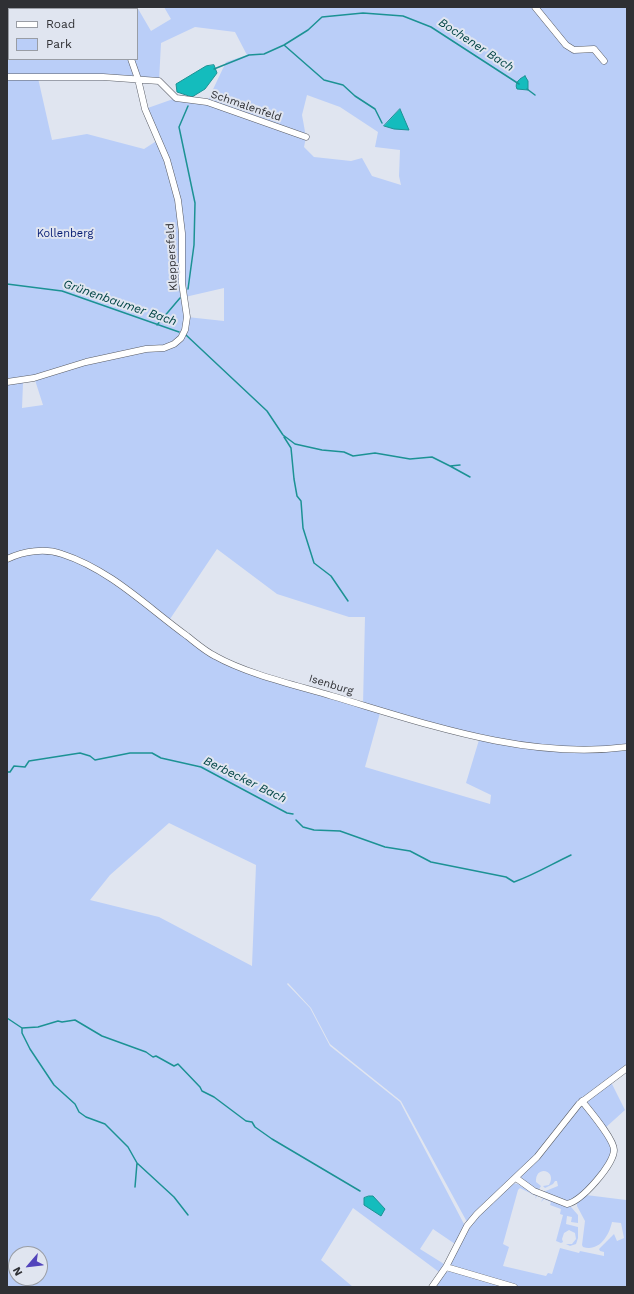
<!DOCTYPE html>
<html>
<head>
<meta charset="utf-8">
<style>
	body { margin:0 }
	#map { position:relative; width:634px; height:1294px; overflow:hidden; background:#e0e5f0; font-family:"Work Sans",sans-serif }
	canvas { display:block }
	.frame { position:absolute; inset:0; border:8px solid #2f3034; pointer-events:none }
	.legend { position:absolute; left:8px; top:8px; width:130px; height:52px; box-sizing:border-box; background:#e0e5f0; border:1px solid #999da5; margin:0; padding:5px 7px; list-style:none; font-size:12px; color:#2f3034 }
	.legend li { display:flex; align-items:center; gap:8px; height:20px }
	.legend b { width:20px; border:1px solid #999da5 }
	.north { position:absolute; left:8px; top:1246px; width:40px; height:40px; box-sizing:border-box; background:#e0e5f0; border:1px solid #999da5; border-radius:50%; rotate:242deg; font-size:11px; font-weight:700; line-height:16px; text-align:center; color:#2f3034 }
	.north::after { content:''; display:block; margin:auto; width:14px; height:18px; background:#5244bb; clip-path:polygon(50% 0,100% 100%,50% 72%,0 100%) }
</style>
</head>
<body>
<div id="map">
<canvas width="634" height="1294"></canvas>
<div class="frame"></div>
<ul class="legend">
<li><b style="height:5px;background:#fff"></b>Road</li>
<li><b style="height:11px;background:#bacef8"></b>Park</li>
</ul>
<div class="north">N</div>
</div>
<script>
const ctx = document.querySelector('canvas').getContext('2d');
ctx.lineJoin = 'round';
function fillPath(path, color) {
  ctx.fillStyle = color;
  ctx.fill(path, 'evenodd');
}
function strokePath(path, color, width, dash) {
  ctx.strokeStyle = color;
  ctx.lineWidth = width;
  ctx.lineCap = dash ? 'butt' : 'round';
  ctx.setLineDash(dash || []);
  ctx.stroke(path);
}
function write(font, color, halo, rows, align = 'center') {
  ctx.font = font + ' "Work Sans",sans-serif';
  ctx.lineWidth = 4;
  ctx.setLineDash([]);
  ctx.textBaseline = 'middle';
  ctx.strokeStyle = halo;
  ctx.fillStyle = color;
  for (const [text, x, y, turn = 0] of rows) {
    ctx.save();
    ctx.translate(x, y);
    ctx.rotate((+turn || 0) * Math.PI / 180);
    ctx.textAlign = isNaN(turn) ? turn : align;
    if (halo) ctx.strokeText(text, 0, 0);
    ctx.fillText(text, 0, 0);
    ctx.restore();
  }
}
const green = new Path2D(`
	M7,7H106L107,9H9V59H137V9H110V7H137L151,31L171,19L164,7H627V1065L582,1098L544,1148L467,1222L401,1101L330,1044L311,1008L288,983L287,984L310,1008L330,1046L400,1102L465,1226L455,1244L433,1229L420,1249L444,1264L439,1272L353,1208L321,1260L353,1287H7V383H23L22,408L43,405L35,380L7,381V79L38,78L52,140L87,134L144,149L158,140L145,109L176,98L207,102L226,62L247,55L235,32L195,27L161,43L159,81L7,75ZM307,95L340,107L378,132L375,147L400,150L399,176L401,185L372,176L362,158L351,161L314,157L304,147L306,137L302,115ZM224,288V321L187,317L185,297ZM217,549L277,594L349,617H365L363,705L241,668L214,656L168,622ZM380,713L479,740L466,783L491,795L490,804L365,767ZM169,823L256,865L252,966L159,917L90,900L110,875ZM16,1254H40V1278H16Z
	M611,1082L625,1110L604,1129L587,1101Z
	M581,1105H583L608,1138L612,1152L600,1173L582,1195L566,1202L543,1192L558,1186L557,1181H555L553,1184L545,1188L543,1186L549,1185C558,1170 535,1164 536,1182L541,1186L538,1191L521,1178L522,1175L546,1151Z
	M512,1183L518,1184L537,1196L535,1199L536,1196L520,1188L518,1190L503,1244L509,1247L503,1266L546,1276L548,1273L552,1274L560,1248L579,1253L580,1251L604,1256V1252L600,1251L599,1249L614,1234L617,1241L624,1238L621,1223L612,1222C609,1236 599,1252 583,1247L582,1245L585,1221L577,1206V1202L586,1195L626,1200L627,1195V1287H520L453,1267L450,1263L469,1227L479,1215Z
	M543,1198L571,1207L578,1215V1223L571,1222L572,1217L567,1216L566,1224L578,1227V1238L576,1244L570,1246L566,1244H572L576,1239L575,1233L569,1230L564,1233L562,1239L563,1242L561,1243L556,1241L563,1215L560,1214L561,1209L550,1205L551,1202L544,1199L541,1202Z
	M451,1270L510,1287H434L445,1273Z`);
const water = new Path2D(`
	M214,65L217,73L205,89L192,97L177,92L176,84L206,66Z
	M525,76L528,81V90L517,89C514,83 520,78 525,76Z
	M400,109L409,130L394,129L384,126Z
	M369,1196H373L385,1209L381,1216L364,1205V1198Z`);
const stream = new Path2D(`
	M284,45L324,80L343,85L355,96L375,109L382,123
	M214,69L249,55L264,54L284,45L308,30L322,17L363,13L403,16L431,27L519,84
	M527,89L535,95
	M7,284L62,291L179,332
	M188,289L194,245L195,203L179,127L188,106
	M157,325L180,298
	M186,335L267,411L283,435L295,444L322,450L344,452L353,456L375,453L410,459L432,457L450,466L460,465
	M284,437L291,448L294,479L297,496L301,501L303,528L314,563L331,576L348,601
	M450,466L470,477
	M7,772H10L14,766L25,767L29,761L80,753L90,756L95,760L130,753H152L161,758L201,767L287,813L293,814
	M296,820L303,827L314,830L340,831L385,847L410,851L431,862L506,877L514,882C534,875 552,864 571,855
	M7,1018L22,1028V1033L30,1049L54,1085L75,1104L79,1112L86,1117L105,1124L128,1147L137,1163L174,1197L188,1215
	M22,1028L38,1027L58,1021L62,1022L75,1020L102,1036L146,1052L153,1057L156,1056L174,1066L178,1064L200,1087L202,1091L214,1097L246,1121L252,1122L255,1127L272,1139L360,1191
	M135,1187L137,1163`);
const minor = new Path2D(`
	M108,7L109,9
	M535,7L566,45L574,50L594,49L604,61
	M7,77H103L159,81L176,98L207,102L306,137
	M7,382L34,378L86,362L146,349L164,348L174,344L181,338L185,330L187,317L182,283V233L178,200L167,160L145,109L138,79L131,59
	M7,559C24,551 45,548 62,554C111,570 147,607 187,636C196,643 205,651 215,656C247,674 295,685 332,696C427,724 527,760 627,747
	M516,1178L534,1191L567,1204C582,1201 614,1164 614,1150C614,1139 589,1110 582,1101
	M446,1267L514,1287
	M432,1287L446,1267L467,1226L477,1214L537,1157L579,1104L627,1068`);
const streetNames = [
	["Schmalenfeld",246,106,19],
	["Kleppersfeld",172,257,-93],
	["Isenburg",331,685,17]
];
const parkNames = [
	["Kollenberg",65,234]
];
const waterNames = [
	["Bochener Bach",476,45,33],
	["Grünenbaumer Bach",120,303,19],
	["Berbecker Bach",245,780,26]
];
fillPath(green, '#bacef8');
fillPath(water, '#14bcbd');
strokePath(water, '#1c9294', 1);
strokePath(stream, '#1c9294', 1.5);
strokePath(minor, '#595d66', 7);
strokePath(minor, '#fff', 6);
write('11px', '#2f3034', '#e0e5f0', streetNames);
write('11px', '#051b73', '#e0e5f0', parkNames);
write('italic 12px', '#044', '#e0e5f0', waterNames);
</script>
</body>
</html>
